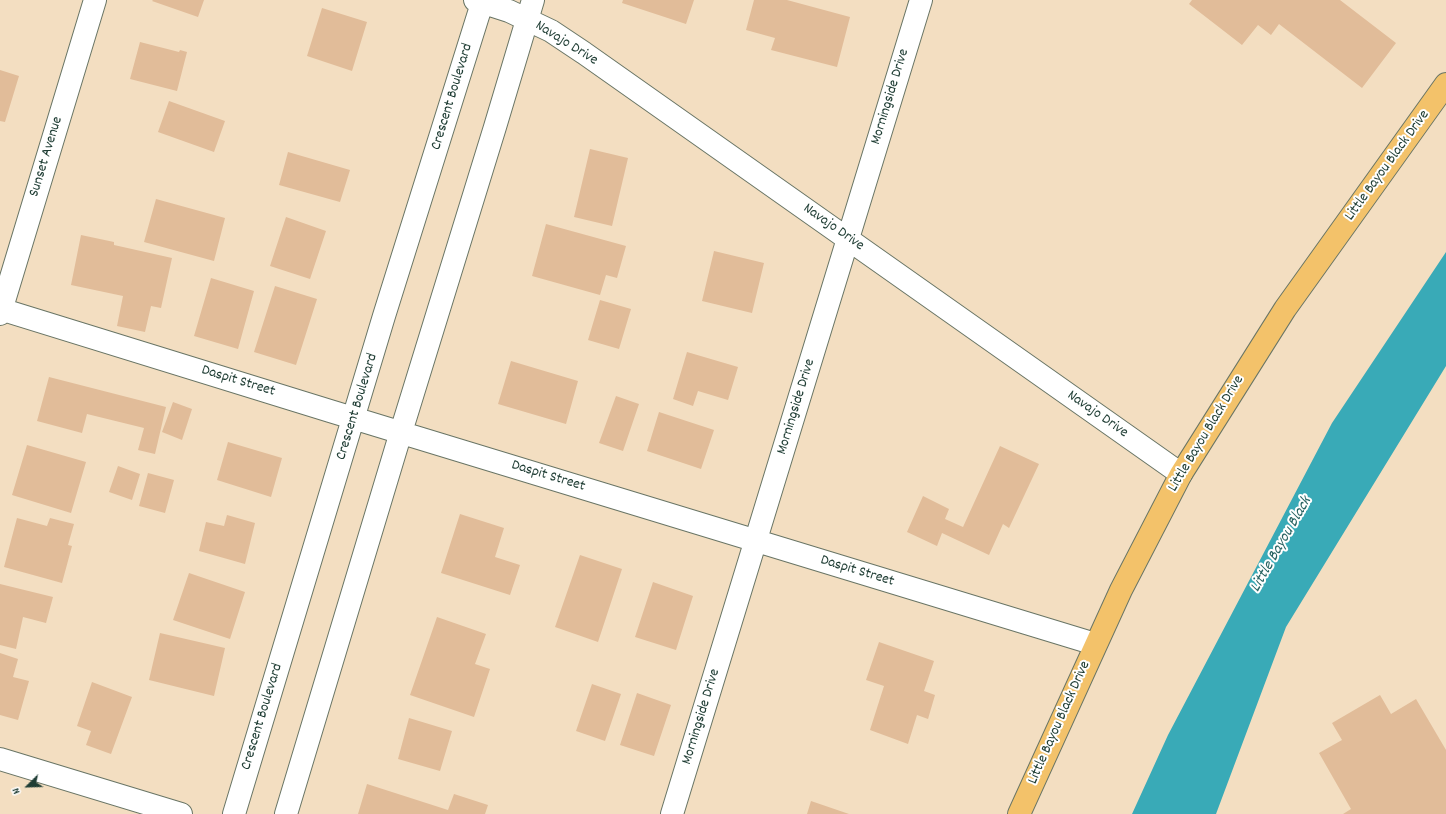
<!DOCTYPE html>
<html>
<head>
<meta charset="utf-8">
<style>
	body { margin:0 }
	#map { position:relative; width:1446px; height:814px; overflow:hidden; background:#f3dec1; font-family:Dekko,sans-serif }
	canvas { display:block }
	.north { position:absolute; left:8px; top:766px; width:40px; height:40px; -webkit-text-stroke:3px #fff; paint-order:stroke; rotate:247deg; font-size:11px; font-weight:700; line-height:16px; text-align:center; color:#1f3d34 }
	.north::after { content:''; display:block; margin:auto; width:14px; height:18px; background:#1f3d34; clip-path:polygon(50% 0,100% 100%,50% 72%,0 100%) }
</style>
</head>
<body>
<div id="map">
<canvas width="1446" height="814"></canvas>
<div class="north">N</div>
</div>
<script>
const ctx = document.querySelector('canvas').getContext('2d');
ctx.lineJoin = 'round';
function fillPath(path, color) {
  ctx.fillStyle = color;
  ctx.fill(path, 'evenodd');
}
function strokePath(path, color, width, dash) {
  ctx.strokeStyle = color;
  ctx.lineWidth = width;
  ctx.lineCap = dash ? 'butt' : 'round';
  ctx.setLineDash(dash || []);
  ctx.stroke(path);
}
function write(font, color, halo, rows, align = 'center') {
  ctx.font = font + ' Dekko,sans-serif';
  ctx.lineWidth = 4;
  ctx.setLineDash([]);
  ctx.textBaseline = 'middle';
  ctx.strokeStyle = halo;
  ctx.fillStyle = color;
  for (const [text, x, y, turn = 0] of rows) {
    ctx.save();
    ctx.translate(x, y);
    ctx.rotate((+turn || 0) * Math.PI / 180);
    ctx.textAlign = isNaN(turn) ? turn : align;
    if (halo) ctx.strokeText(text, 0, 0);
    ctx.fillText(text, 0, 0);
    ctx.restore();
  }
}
const water = new Path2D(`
	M1446,252V366L1286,627L1216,814H1132L1168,735L1332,423Z`);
const building = new Path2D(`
	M153,0H204L198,17L152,1Z
	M623,0H694L686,24L622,3Z
	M754,0H787L850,17L837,67L771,50L775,38L746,30Z
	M1192,0H1340L1396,43L1362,88L1279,24L1271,35L1258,25L1242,45L1189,4Z
	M322,8L367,22L352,71L307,56Z
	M140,42L179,52L180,50L187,52L177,91L130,79Z
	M0,70L19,76L5,122L0,121Z
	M169,101L225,121L214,152L158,132Z
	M590,149L628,158L612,226L574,217Z
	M288,152L350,170L340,202L279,185Z
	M156,199L225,218L214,261L144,242Z
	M286,217L326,231L310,279L270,266Z
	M546,224L626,246L617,278L606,275L600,295L532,276Z
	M81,235L114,242V245L172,258L161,308L151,306L145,332L117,326L123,296L71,285Z
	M714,251L764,263L752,313L702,301Z
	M211,278L254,291L238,349L194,336Z
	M275,286L317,299L296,365L254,352Z
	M600,300L631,309L619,349L588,340Z
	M687,352L738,367L728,400L698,391L693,406L673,399Z
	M511,361L578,381L566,424L498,404Z
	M49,377L166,407L155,454L138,450L144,428L87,414L82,433L37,421Z
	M616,396L639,404L623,451L599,443Z
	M173,402L192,409L182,440L162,432Z
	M659,412L714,430L701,469L647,451Z
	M228,442L282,458L271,497L217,480Z
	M27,445L86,462L71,513L12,495Z
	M1000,446L1039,464L1009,528L1003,524L989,555L942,533L937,546L907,532L923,496L949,509L945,519L963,527Z
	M118,466L140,474L132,500L109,492Z
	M148,473L174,480L165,513L139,506Z
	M460,514L504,528L495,557L520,565L510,595L441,573Z
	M227,515L255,523L245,564L199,551L206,522L224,526Z
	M17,518L47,526L50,518L74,524L68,545L72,546L62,583L4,567Z
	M580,555L622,569L598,642L555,627Z
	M189,573L245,592L230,639L173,620Z
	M653,582L693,596L676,650L635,637Z
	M0,584L53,597L46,623L23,617L16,649L0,645Z
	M437,617L486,634L475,664L490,669L474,717L410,695Z
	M160,633L225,648L214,696L149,680Z
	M879,642L934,661L924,691L935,695L928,719L917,715L908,744L870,730L884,686L866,680Z
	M0,653L18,659L13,677L29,681L18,720L0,715Z
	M92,682L132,697L111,754L86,745L91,731L77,726Z
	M592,684L621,694L605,741L576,731Z
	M637,693L671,705L654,756L620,745Z
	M1380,695L1391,714L1416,699L1446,750V814H1343L1351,809L1319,753L1342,740L1332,723Z
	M409,718L452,731L440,771L398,759Z
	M367,784L448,810L454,794L488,805L485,814H358Z
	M811,801L849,814H807Z`);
const minor = new Path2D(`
	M475,0L509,11L551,31L584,53L1181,474
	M0,309L330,411L1095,644
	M0,314L95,0
	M0,759L181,814
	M234,814L384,316L483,0
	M286,814L401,432L495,127L533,0
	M672,814L921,0`);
const major = new Path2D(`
	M1019,814L1121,590L1181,474L1285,309L1446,84`);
const streetNames = [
	["Navajo Drive",566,44,32],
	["Crescent Boulevard",453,97,-73],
	["Morningside Drive",891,97,-73],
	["Sunset Avenue",47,157,-73],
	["Little Bayou Black Drive",1388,166,-54],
	["Navajo Drive",833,228,35],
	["Daspit Street",238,382,17],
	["Crescent Boulevard",358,407,-73],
	["Morningside Drive",797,407,-73],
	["Navajo Drive",1097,415,35],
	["Little Bayou Black Drive",1207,434,-59],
	["Daspit Street",548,477,17],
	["Daspit Street",857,572,17],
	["Crescent Boulevard",263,717,-73],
	["Morningside Drive",702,717,-73],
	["Little Bayou Black Drive",1060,723,-66]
];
const waterNames = [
	["Little Bayou Black",1282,545,-60]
];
fillPath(water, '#39aab7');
fillPath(building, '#e1bc99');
strokePath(minor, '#697565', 24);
strokePath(major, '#697565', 24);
strokePath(minor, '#fff', 22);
strokePath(major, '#f3c26a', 22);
write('15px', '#1f3d34', '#fff', streetNames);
write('italic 16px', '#286362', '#fff', waterNames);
</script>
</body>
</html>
